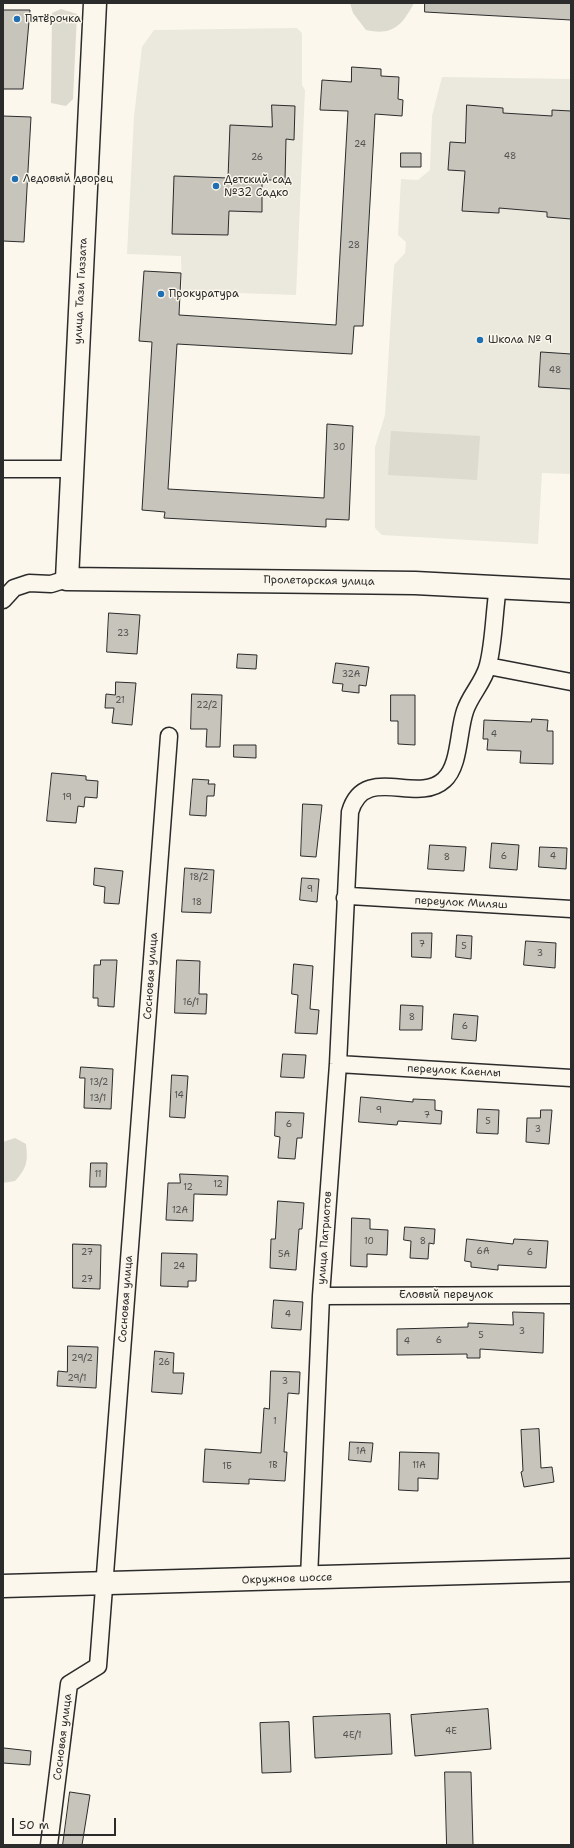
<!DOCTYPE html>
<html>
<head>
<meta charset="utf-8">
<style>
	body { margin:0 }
	#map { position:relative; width:574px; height:1848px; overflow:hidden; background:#fbf7ec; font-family:"Shantell Sans",sans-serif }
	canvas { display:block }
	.frame { position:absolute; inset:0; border:4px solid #2b2b2b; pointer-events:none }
	.scale { position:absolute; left:12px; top:1818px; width:104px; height:18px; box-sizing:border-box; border:2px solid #2b2b2b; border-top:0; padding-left:5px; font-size:12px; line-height:14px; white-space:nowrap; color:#2b2b2b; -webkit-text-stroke:3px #fbf7ec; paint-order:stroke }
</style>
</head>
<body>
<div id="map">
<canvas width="574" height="1848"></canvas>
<div class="frame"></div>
<div class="scale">50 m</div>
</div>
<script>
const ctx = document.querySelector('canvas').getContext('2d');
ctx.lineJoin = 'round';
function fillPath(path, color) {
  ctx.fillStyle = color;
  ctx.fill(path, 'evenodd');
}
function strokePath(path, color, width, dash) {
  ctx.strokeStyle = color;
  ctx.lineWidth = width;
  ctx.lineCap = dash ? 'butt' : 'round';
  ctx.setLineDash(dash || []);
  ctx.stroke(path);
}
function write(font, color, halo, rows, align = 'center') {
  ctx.font = font + ' "Shantell Sans",sans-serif';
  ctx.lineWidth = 3;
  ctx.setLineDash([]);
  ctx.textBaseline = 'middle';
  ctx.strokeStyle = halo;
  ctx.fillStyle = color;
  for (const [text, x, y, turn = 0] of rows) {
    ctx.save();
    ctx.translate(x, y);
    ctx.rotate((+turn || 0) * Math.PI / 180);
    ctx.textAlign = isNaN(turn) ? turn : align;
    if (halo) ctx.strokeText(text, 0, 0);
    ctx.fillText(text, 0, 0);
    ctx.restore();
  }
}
const built = new Path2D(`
	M297,28L302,33V85L305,90L296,295L182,291L181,256L127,254L134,117L142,47L154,30Z
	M442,77L571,79V474L542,473L538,544L382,535L375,528V447L385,415L394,265L405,253L406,242L398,235L401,179L418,180L430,170L432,116Z`);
const green = new Path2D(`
	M350,3H414C402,26 392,36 366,30L353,13Z
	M61,9L77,14L73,99L66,106L51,103L52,13Z
	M391,431L480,436L477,480L388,475Z
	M15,1138L26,1144C28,1162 27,1168 15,1181L3,1183V1142Z`);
const building = new Path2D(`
	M425,3H571V20L425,12Z
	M3,10H30L23,89H3Z
	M352,67L381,69V76L399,77L398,99L403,100L402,116L375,114L363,326H354L352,354L177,344L168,489L324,498L327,424L353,426L349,520L326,519V527L164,518L165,512L142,510L152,342L139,341L144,271L181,273L179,315L336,325L348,111L320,110L322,80L351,82Z
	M272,105L295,106L294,140L286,139L285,180H262V212L229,211L228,235L172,234L174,176L228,178L230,125L272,127Z
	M467,105L503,108V113L552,116V110L571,111V219L547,217V212L499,208V213L462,211L465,171L448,170L450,142L465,143Z
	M3,116L31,117L24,242L3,241Z
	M401,153H421V167H401Z
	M541,352L571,354V389L539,387Z
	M109,613L140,615L137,654L107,652Z
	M238,654L257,655L256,669L237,668Z
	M336,663L369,667L366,686L359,685V693L342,691L343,684L333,683Z
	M116,682L136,683L132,725L112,723L114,708H105L106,694L115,695Z
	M192,694L222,695L220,747H206L207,729H191Z
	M391,695H415V745L398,744V721H391Z
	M532,719L548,720L547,731H553V764L520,763L521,751L487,750L488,739H483L484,720L531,722Z
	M234,745H256V758L234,757Z
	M52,773L86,776V780L98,781L97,798L85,797L84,807L78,806L76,823L47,821Z
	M193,779L209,780L208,784H215L214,796H207L206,816L190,815Z
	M303,804L322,805L316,857L301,856Z
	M492,843L519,845L517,870L490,868Z
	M430,845L466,847L464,871L428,869Z
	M540,847L567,848L566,869L539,867Z
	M95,868L123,871L119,904L104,903L105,887L94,885Z
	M185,868L214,870L211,913L182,912Z
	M302,878L319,879L317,902L300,900Z
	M412,933H432L431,958L412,957Z
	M457,935L472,936L471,959L456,957Z
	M526,941L556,943L555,968L524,965Z
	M101,960H117L114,1007L98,1006V998H93L94,965H100Z
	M177,960L200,961L199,994H207L206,1014L175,1013Z
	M294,964L313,966L310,1009L319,1010L317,1034L295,1033L298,995L292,994Z
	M401,1005L423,1006L422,1030H400Z
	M454,1014L478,1016L476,1041L452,1039Z
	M283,1054L306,1055L304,1078L281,1077Z
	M81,1067L113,1069L111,1109L84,1108L85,1078H80Z
	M172,1075L188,1076L185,1118L170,1117Z
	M361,1097L413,1102V1099L435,1100V1110L442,1111L441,1124L398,1121L397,1125L359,1122Z
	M478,1109L499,1110L498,1134L477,1133Z
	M541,1110H552L549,1144L526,1142L527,1118H540Z
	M276,1112L304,1113L302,1138H297L295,1159L278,1158L280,1137L275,1136Z
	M91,1163H107L106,1187H90Z
	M180,1174L228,1176L227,1195L194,1194L193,1221L166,1220L168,1183H180Z
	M278,1201L304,1203L302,1229H299L296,1270L270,1268L271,1239H275Z
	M352,1218L370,1219V1229L388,1230L387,1255L367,1254V1267L351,1266Z
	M405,1227L435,1229L434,1244L429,1243L428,1259L410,1258L411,1241L404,1240Z
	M467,1239L513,1244L514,1239L548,1241L546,1268L498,1265V1270L471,1267V1262L465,1261Z
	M73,1244L101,1245L100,1289L73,1288Z
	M162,1253L197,1254L196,1281H188V1287L161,1286Z
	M274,1300L303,1302L301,1330L272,1328Z
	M513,1312L544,1313L543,1353L480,1349V1358H467V1354L397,1355V1329L468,1327V1323L513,1325Z
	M68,1346L98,1347L96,1388L57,1386L58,1371L67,1372Z
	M155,1351L174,1353L173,1373H184L182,1394L152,1392Z
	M271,1371L300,1372L299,1394L288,1393L284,1452H287L285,1481L249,1479V1484L203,1482L205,1449L261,1453L264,1408L269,1409Z
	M539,1429L541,1468L552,1467L554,1482L524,1487L521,1472L523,1471L521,1430Z
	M350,1442L373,1443L371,1462L349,1460Z
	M400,1452L439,1453L438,1479L418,1478V1491L399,1490Z
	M488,1709L491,1749L415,1756L411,1715Z
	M390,1714L392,1754L315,1758L313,1717Z
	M289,1722L291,1772L262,1773L260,1723Z
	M4,1748L31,1751L30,1765L3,1763Z
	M445,1772H471L473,1845H447Z
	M70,1792L90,1795L82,1845H63Z`);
const street = new Path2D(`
	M3,469H72
	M3,600L14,588L29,583L51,584L67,579
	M488,666L571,682
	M345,898L350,896L571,909
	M338,1064L571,1078
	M321,1296L571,1295
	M309,1578L321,1296L338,1064L350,812C364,763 417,805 444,780C460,766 458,731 465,711C470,695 484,682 488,665C494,642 494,612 498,587
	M49,1845L69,1684L98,1666L169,736`);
const secondary = new Path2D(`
	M95,3L67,579L415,583L571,591
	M3,1586L571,1570`);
const markers = [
	[17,19,4,"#1f6fb2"],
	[15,179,4,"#1f6fb2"],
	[216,186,4,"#1f6fb2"],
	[161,294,4,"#1f6fb2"],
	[480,340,4,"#1f6fb2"]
];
const numberNames = [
	["24",360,145],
	["48",510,157],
	["26",257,158],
	["28",354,246],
	["48",555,371],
	["30",339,448],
	["23",123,634],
	["32А",351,675],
	["21",120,701],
	["22/2",207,706],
	["4",494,735],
	["19",67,798],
	["6",504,857],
	["4",553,857],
	["8",447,858],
	["18/2",199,878],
	["9",310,890],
	["18",197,903],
	["7",422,945],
	["5",464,947],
	["3",540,954],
	["16/1",191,1003],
	["8",412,1018],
	["6",465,1027],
	["13/2",99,1083],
	["14",179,1096],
	["13/1",98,1099],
	["9",379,1111],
	["7",427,1116],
	["5",488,1122],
	["6",289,1125],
	["3",538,1130],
	["11",98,1175],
	["12",218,1185],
	["12",188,1188],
	["12А",180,1211],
	["10",369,1242],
	["8",423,1242],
	["6А",483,1252],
	["27",87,1253],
	["6",530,1253],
	["5А",284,1255],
	["24",179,1267],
	["27",87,1280],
	["4",288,1315],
	["3",522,1332],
	["5",481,1336],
	["6",439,1341],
	["4",407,1342],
	["29/2",82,1359],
	["26",164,1363],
	["29/1",77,1379],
	["3",285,1382],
	["1",275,1422],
	["1А",361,1452],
	["1В",273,1466],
	["11А",419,1466],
	["1Б",227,1467],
	["4Е",451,1732],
	["4Е/1",352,1736]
];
const poiNames = [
	["Пятёрочка",25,19],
	["Ледовый дворец",23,179],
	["Детский сад",224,180],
	["№32 Садко",224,193],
	["Прокуратура",169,294],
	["Школа № 9",488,340]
];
const streetNames = [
	["улица Тази Гиззата",81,291,-87],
	["Пролетарская улица",319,581,1],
	["переулок Миляш",461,903,3],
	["Сосновая улица",151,976,-86],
	["переулок Каенлы",454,1071,3],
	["улица Патриотов",325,1238,-86],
	["Еловый переулок",446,1295],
	["Сосновая улица",126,1299,-86],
	["Окружное шоссе",287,1579,-2],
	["Сосновая улица",63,1737,-83]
];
fillPath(built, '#ebe8de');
fillPath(green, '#dddad0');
fillPath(building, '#c7c4bc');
strokePath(building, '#2b2b2b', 1);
strokePath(street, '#2b2b2b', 19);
strokePath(secondary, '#2b2b2b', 25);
strokePath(street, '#fbf7ec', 16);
strokePath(secondary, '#fbf7ec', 22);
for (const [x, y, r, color] of markers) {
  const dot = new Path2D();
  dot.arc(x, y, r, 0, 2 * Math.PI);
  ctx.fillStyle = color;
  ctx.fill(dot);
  strokePath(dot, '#fbf7ec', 1.5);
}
write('9px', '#52514f', null, numberNames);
write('11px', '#2b2b2b', '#fbf7ec', poiNames, 'left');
write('11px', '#2b2b2b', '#fbf7ec', streetNames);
</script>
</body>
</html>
